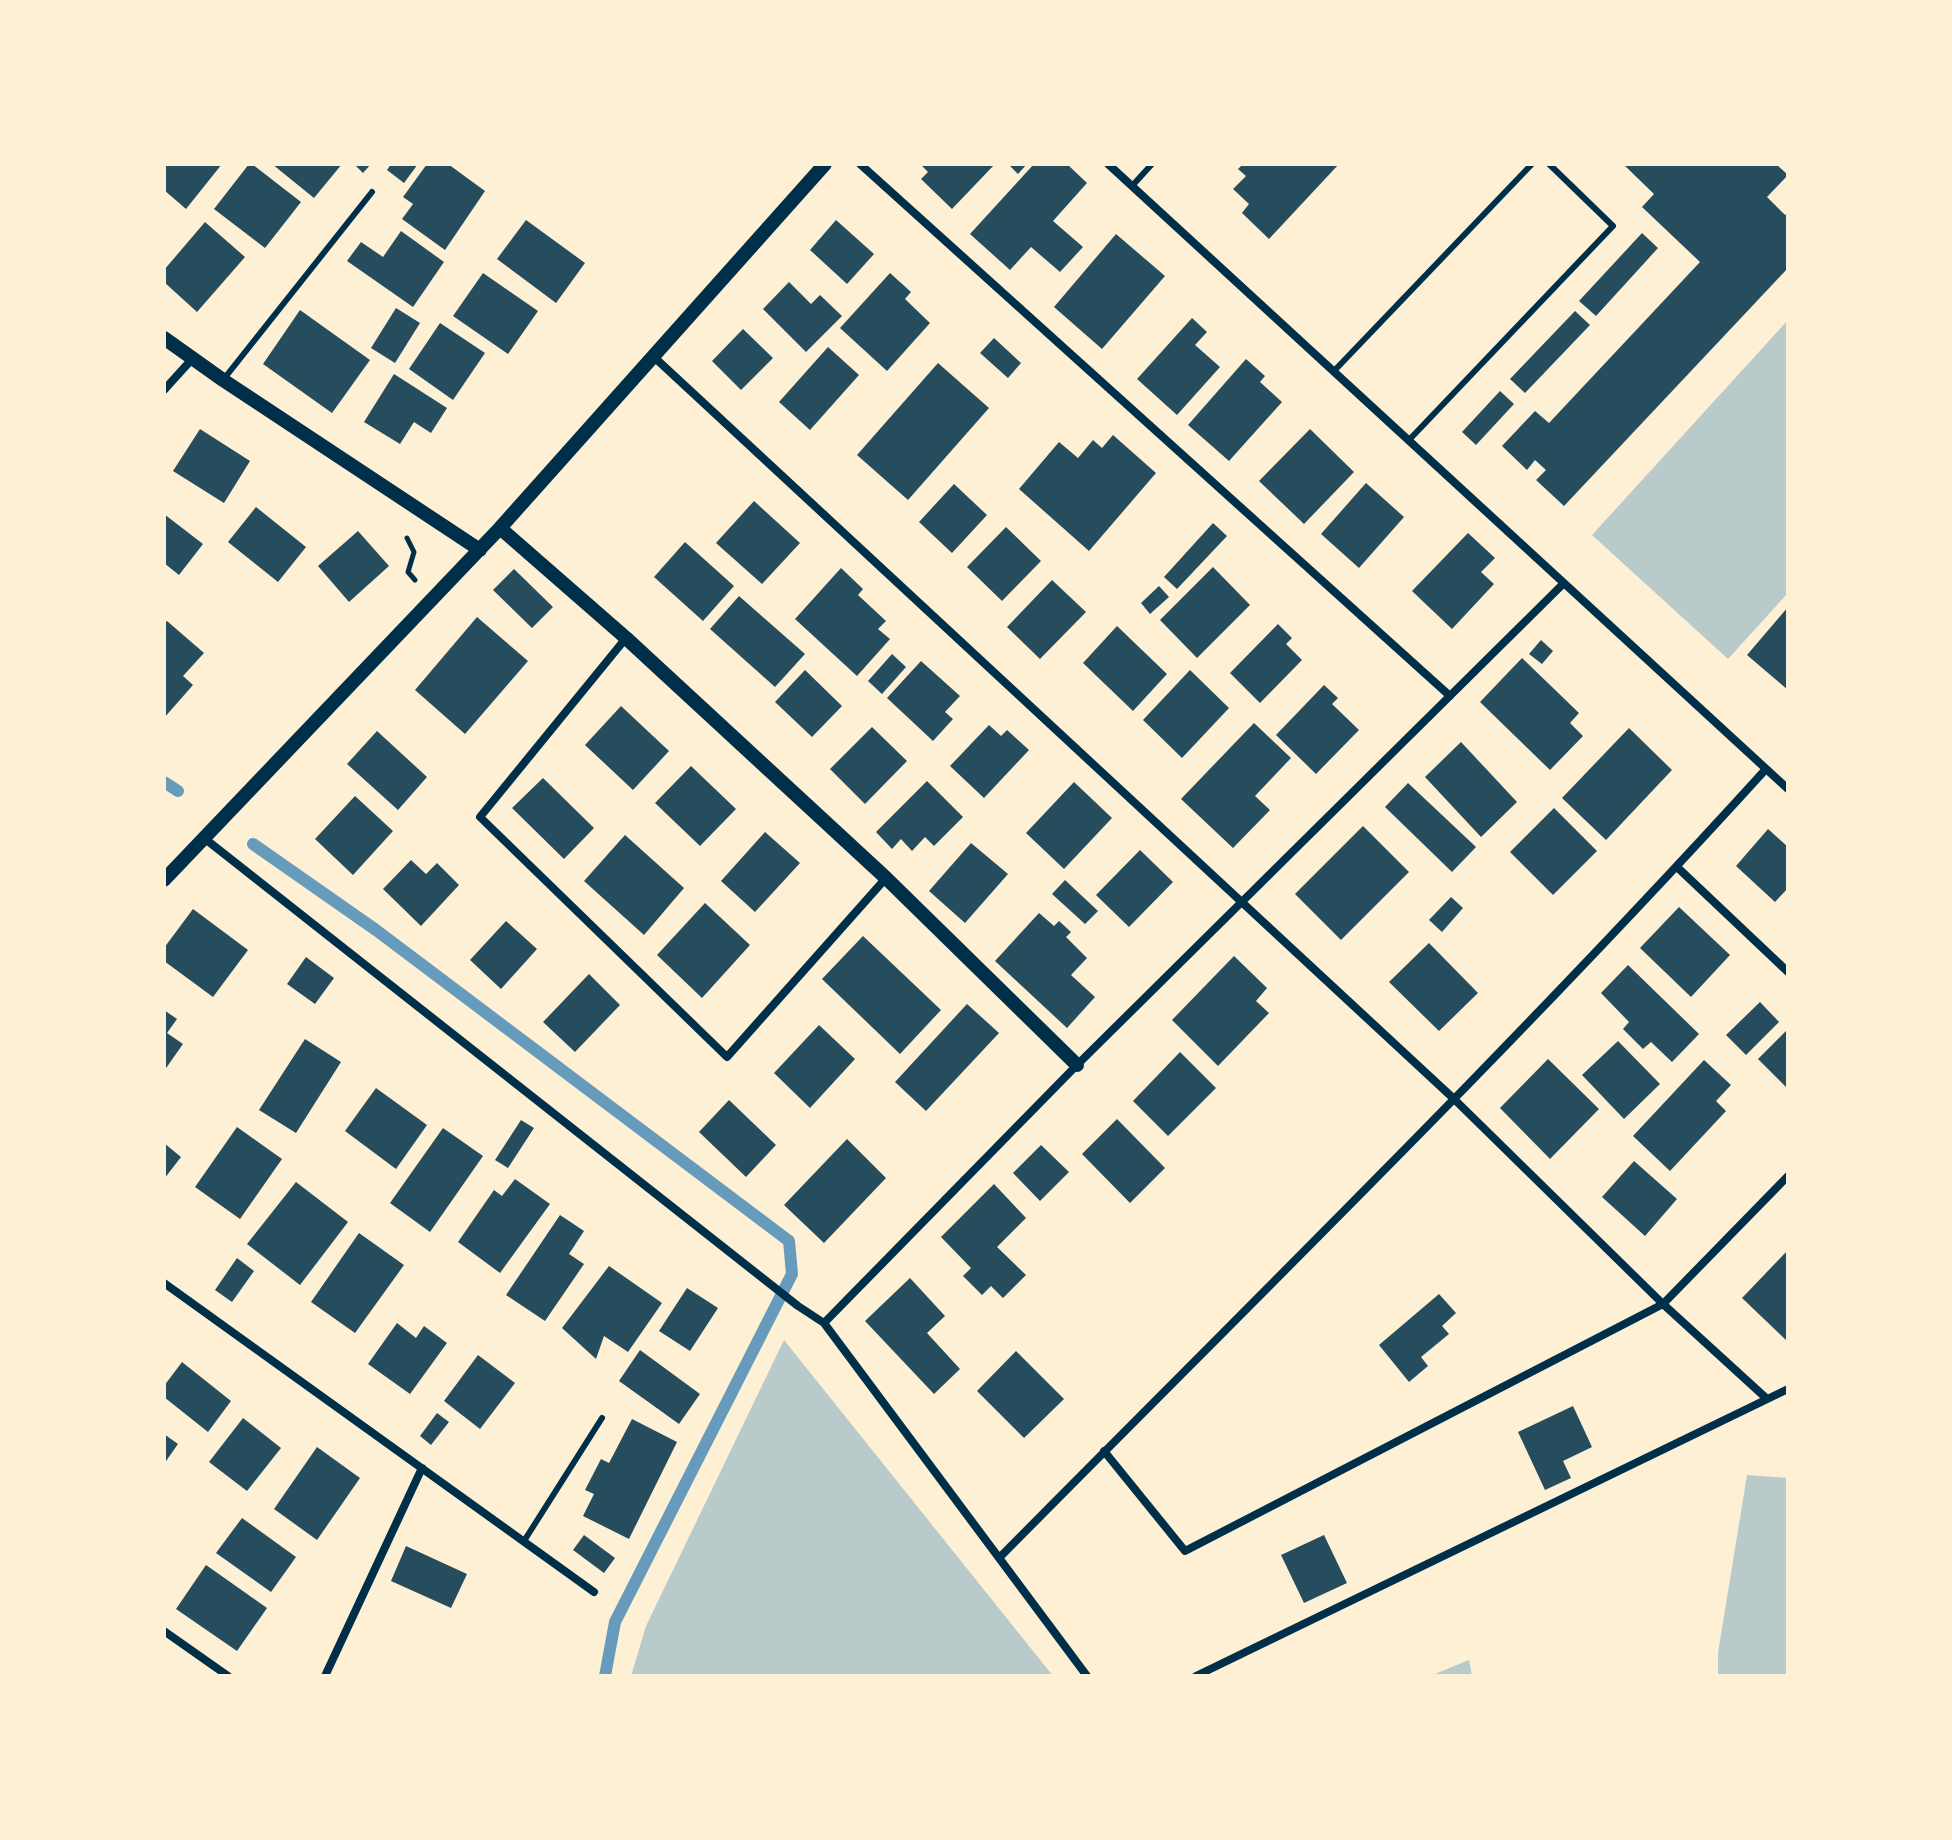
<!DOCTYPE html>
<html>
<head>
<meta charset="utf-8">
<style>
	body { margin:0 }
	#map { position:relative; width:1952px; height:1840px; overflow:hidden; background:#fdf0d5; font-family:Helvetica,sans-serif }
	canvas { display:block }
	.frame { position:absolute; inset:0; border:166px solid #fdf0d5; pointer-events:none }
</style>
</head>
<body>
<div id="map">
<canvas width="1952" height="1840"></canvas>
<div class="frame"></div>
</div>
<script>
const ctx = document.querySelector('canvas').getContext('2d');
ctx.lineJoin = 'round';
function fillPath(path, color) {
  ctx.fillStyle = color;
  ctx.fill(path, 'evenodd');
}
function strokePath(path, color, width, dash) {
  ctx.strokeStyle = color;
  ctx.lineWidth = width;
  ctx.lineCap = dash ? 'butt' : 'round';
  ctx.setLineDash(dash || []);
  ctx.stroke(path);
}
const green = new Path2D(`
	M1788,320V593L1728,659L1592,535Z
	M784,1340L1053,1676H631L646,1626Z
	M1747,1475L1788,1478V1676H1718V1653Z
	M1469,1660L1472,1676H1430Z`);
const stream = new Path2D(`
	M164,782L178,791
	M253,844L376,930L789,1241L792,1274L615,1622L605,1676`);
const building = new Path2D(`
	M164,164H222L186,209L164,190Z
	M249,164H252L301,202L265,248L214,209Z
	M272,164H342L314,198Z
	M354,164H371L363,173Z
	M391,164H418L404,183L387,170Z
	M427,164H448L485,191L445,250L402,219L413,204L403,197Z
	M920,164H995L952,209L921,179L928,172Z
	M1008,164H1027L1018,174Z
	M1034,164H1067L1087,183L1053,221L1083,247L1060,272L1031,247L1010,270L970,234Z
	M1243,164H1339L1269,239L1242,213L1249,204L1233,189L1246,176L1238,169Z
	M1623,164H1776L1788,175L1767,197L1785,215L1788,212V268L1564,506L1536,480L1546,470L1535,460L1527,470L1502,446L1535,411L1549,423L1700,262L1642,207L1654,194Z
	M526,220L585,263L556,303L497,259Z
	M836,220L874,254L847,284L810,250Z
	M205,222L245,257L197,312L164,282V270Z
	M401,231L444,262L413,307L347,261L361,242L383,257Z
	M1642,233L1658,248L1596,316L1579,301Z
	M1116,234L1165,276L1102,349L1054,307Z
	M483,273L538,311L508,354L453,316Z
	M890,273L911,292L905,299L930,323L887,371L840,328Z
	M789,282L811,304L820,295L842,316L806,352L763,309Z
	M396,308L420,323L395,363L371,348Z
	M300,310L370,360L332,413L263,364Z
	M1575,311L1590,325L1525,393L1510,379Z
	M1192,318L1207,332L1195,345L1220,367L1177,415L1137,379Z
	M440,323L485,353L453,400L409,369Z
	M743,329L773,358L741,390L712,361Z
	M994,338L1021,363L1008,378L980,353Z
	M828,347L859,375L810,430L779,402Z
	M1246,359L1265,376L1260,382L1282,402L1229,461L1188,425Z
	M938,363L989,408L908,500L857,455Z
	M394,374L447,408L431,433L414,422L400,444L364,422Z
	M1500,391L1514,404L1476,445L1462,432Z
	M200,429L250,461L224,503L173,471Z
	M1310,429L1354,472L1304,524L1259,481Z
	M1113,435L1156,473L1089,551L1019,489L1059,442L1078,458L1093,440L1102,448Z
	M1366,483L1404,517L1359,568L1321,534Z
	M954,484L987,515L952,553L919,522Z
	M754,501L800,543L762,584L716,543Z
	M256,507L306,547L278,582L228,542Z
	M164,514L203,544L179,575L164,563Z
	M1213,523L1227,536L1177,589L1164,577Z
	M1006,527L1041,561L1002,601L967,567Z
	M358,531L389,566L349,602L318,566Z
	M1468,533L1495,558L1481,572L1494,584L1452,629L1412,591Z
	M685,542L734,586L703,621L654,577Z
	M1213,567L1250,605L1197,658L1160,620Z
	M841,568L863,589L858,595L886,621L878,629L890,639L857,676L795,619Z
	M514,569L553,607L532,628L493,590Z
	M1052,580L1086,612L1040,659L1007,627Z
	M1159,586L1169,597L1150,614L1141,603Z
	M739,596L805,654L775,687L710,629Z
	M1788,607V690L1747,655Z
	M477,617L528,661L465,734L415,690Z
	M167,621L204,653L183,676L193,685L164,718V624Z
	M1278,624L1292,638L1286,644L1302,660L1260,703L1230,673Z
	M1117,626L1167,674L1133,711L1083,663Z
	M1541,640L1553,651L1542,664L1529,654Z
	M892,654L906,667L882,694L868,681Z
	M1522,658L1579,713L1570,723L1583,736L1550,770L1480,702Z
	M921,661L960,696L945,712L953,719L933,741L887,698Z
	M805,670L842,706L812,737L775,702Z
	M1190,670L1229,708L1182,758L1143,720Z
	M1324,685L1338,698L1332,704L1359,730L1316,774L1276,735Z
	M621,706L669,751L633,790L585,745Z
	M1254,723L1291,758L1255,796L1270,810L1233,848L1181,799Z
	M989,725L1001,736L1007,730L1029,750L984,798L950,766Z
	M872,727L907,761L865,804L830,769Z
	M1629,728L1672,770L1606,840L1562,798Z
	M377,731L427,777L398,810L347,764Z
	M1461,742L1517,802L1481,837L1425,777Z
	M691,766L736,809L700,846L655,803Z
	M543,778L594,828L564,859L512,808Z
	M927,781L963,817L934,846L925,837L912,851L901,839L892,849L876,832Z
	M1074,782L1112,818L1064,869L1026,833Z
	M1408,783L1476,847L1452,872L1385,807Z
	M355,796L393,831L353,875L315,839Z
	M1554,808L1597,851L1553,895L1510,852Z
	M1363,826L1409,872L1341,940L1295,894Z
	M1768,829L1788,847V888L1775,902L1736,866Z
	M765,832L800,863L755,912L721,881Z
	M625,835L684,888L644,935L584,881Z
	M971,843L1008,874L965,923L929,891Z
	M1140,850L1173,882L1129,927L1096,895Z
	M411,860L426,874L437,863L459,885L421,926L383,889Z
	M1065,880L1098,911L1085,924L1052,894Z
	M1451,897L1463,908L1442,932L1429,920Z
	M705,903L750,945L702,998L657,955Z
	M1679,907L1730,955L1691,997L1640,948Z
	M193,909L248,950L213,997L164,961V948Z
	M1039,913L1054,926L1059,921L1071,932L1066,937L1087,958L1071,975L1095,997L1067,1028L995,961Z
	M506,921L537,949L501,989L470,960Z
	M863,936L941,1010L900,1054L822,979Z
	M1429,943L1478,993L1439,1031L1389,982Z
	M1234,956L1267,988L1256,1001L1269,1013L1218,1066L1172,1020Z
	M306,957L334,978L315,1004L287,984Z
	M1628,965L1699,1034L1672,1062L1651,1042L1643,1049L1623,1029L1629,1022L1601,993Z
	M589,974L620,1005L575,1052L543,1022Z
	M1760,1002L1779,1022L1746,1055L1726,1035Z
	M967,1004L999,1033L926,1111L895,1082Z
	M164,1010L177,1019L167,1033L183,1044L164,1071Z
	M819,1025L855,1059L810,1108L774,1073Z
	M1788,1029V1089L1758,1059Z
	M305,1039L341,1062L296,1133L259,1110Z
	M1618,1041L1660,1084L1624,1119L1582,1075Z
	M1180,1052L1216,1088L1168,1136L1133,1101Z
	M1548,1059L1599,1109L1550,1159L1500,1108Z
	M1704,1060L1731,1085L1716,1101L1726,1111L1670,1171L1633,1136Z
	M376,1088L427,1125L396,1169L345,1131Z
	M729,1100L776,1145L746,1177L699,1132Z
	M1117,1119L1165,1168L1130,1203L1082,1154Z
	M521,1120L534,1128L508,1168L495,1160Z
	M237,1127L282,1159L240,1219L195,1187Z
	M443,1128L483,1156L430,1232L390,1203Z
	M847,1139L886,1178L824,1243L784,1205Z
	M164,1143L181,1157L164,1179Z
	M1041,1145L1069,1172L1040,1201L1013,1173Z
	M1634,1161L1677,1199L1645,1236L1602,1197Z
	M515,1179L550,1204L500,1273L458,1242L494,1190L502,1196Z
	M296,1182L348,1222L300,1285L247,1244Z
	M994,1184L1026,1218L997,1247L1026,1275L1003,1298L991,1286L982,1295L963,1276L971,1268L941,1237Z
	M560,1215L584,1231L569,1254L584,1264L545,1321L506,1295Z
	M359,1233L404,1265L355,1333L311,1302Z
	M1788,1250V1337L1786,1340L1742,1298Z
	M237,1258L254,1271L232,1302L215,1290Z
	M609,1266L662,1303L628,1352L604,1336L596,1359L562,1328Z
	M910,1278L945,1316L927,1333L960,1369L934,1394L865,1321Z
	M687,1288L718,1308L690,1351L659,1331Z
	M1439,1294L1456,1313L1442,1326L1449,1334L1421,1357L1428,1366L1409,1382L1379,1345Z
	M397,1323L416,1338L424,1326L447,1343L410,1394L368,1364Z
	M640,1350L700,1394L679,1424L619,1381Z
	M1016,1351L1064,1399L1024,1438L977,1391Z
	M478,1355L515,1383L480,1429L444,1401Z
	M182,1362L231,1401L208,1432L164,1397V1386Z
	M1573,1406L1592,1447L1563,1461L1571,1478L1545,1490L1518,1432Z
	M437,1413L449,1422L431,1445L420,1436Z
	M243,1418L281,1448L247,1491L209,1462Z
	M632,1419L677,1442L629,1539L583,1516L594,1494L585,1490L601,1459L609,1463Z
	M164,1434L178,1444L164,1464Z
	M317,1447L360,1478L317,1540L274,1509Z
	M242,1518L296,1557L271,1592L216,1553Z
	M584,1535L615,1558L604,1573L573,1550Z
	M1324,1535L1347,1583L1304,1603L1281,1555Z
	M406,1546L467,1574L451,1608L391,1581Z
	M206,1565L267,1608L237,1651L176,1609Z`);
const path = new Path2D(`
	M407,538L414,552L408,572L415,580`);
const service = new Path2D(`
	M1132,186L1152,164
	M1334,371L1532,164
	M223,380L372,192
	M1409,440L1613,226L1549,164
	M524,1541L602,1418`);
const minor = new Path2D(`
	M860,164L1450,696
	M1108,164L1788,789
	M654,357L1453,1098L1663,1304L1766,1398
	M164,390L193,358
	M626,638L480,817L727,1057L886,878
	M204,838L798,1306L824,1323L1087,1676
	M1677,867L1788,972
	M164,1283L594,1592
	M824,1323L1077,1065L1564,583
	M1104,1451L1185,1551L1663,1304L1788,1176
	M1000,1557C1257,1297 1520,1040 1766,769
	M164,1631L228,1676
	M325,1676L422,1468
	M1196,1676L1788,1389`);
const tertiary = new Path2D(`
	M164,338L223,380L480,550
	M500,528L626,638L886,878L1077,1065
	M164,880L500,528L825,164`);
fillPath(green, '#b9caca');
strokePath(stream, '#669bbc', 12);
fillPath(building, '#264d5e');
strokePath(path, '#003049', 5);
strokePath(service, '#003049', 6);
strokePath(minor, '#003049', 8);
strokePath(tertiary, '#003049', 14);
</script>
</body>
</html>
